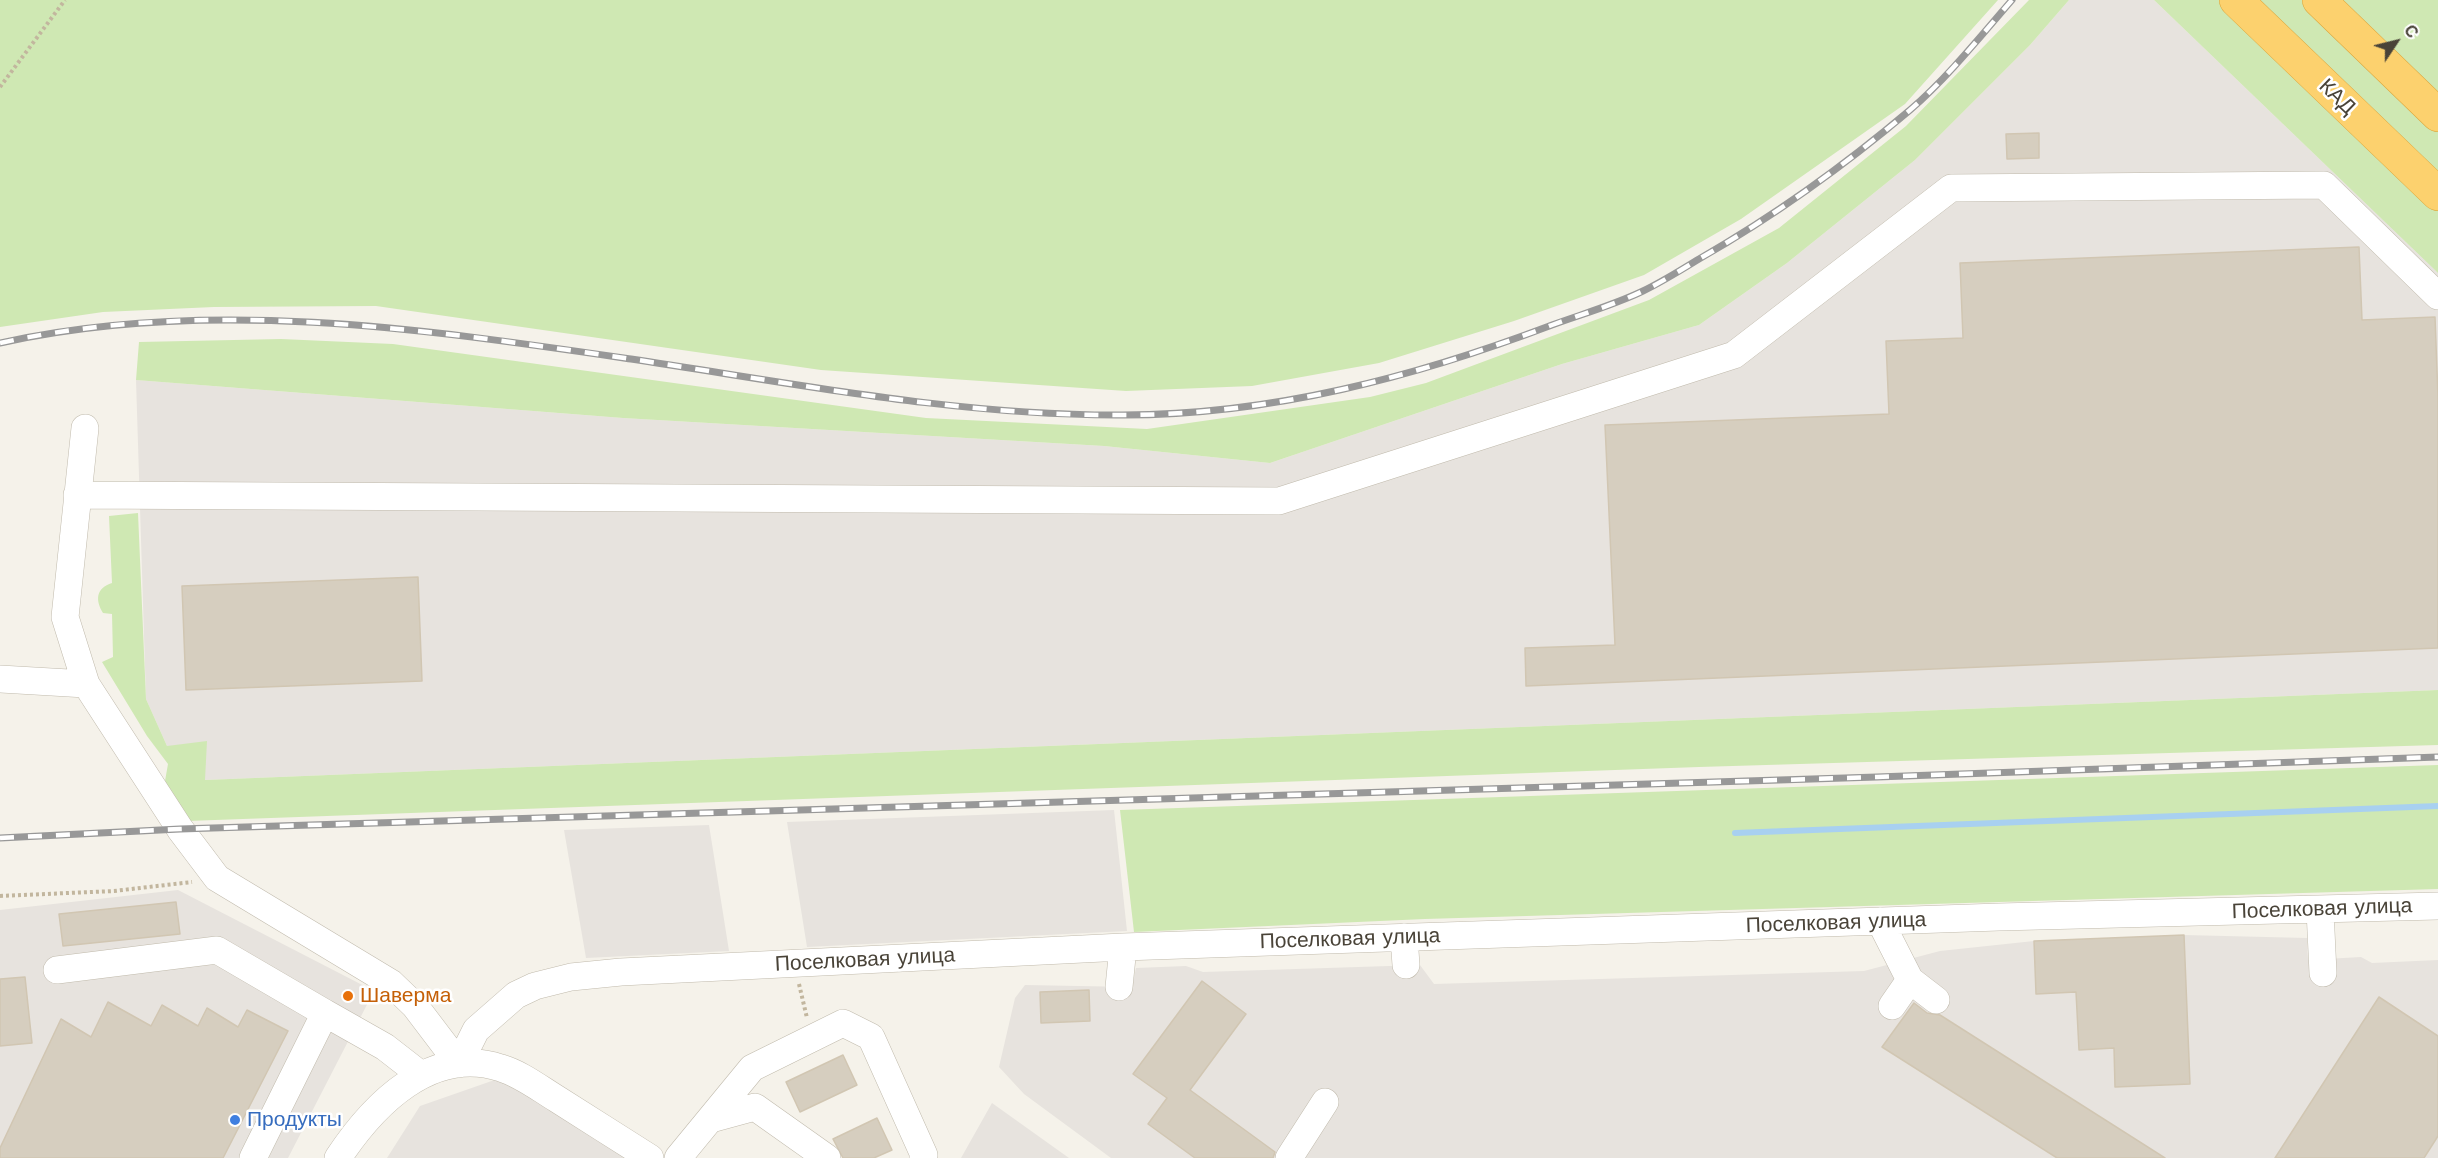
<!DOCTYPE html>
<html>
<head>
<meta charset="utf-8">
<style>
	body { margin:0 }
	#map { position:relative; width:2438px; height:1158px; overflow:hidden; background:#f5f2ea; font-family:"Work Sans",sans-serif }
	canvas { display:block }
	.north { position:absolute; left:2366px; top:12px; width:60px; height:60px; -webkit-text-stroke:4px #fff; paint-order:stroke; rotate:55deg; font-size:16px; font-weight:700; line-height:24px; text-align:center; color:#494338 }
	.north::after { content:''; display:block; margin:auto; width:21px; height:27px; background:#494338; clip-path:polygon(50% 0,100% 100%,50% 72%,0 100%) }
</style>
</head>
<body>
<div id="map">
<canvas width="2438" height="1158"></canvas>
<div class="north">С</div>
</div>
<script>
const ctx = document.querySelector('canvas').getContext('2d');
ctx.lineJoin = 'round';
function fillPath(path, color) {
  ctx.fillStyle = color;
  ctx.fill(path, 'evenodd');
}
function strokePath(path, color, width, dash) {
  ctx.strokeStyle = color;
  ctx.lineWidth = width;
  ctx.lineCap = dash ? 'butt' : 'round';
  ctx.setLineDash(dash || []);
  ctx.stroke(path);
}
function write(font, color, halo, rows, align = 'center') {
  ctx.font = font + ' "Work Sans",sans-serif';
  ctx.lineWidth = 5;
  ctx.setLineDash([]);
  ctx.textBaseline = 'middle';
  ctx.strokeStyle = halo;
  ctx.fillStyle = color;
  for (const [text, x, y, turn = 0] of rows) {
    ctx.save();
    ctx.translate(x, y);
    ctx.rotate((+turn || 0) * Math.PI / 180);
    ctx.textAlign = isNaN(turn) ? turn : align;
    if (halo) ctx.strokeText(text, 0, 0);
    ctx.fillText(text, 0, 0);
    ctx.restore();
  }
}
const industrial = new Path2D(`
	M2069,0H2154L2438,273V690L205,780L167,746L146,699L136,380L623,418L1104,446L1270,463L1562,364L1699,325L1787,263L1915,160L2030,45Z
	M1114,810L1127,931L807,947L787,822Z
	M709,825L729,951L586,958L564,830Z
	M178,890L374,991L288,1158H0V910Z
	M2184,935L2307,938L2308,960L2361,957L2372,963L2438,960V1158H1283L1278,1154L1275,1158H1111L1024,1094L999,1067L1015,998L1025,985L1132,987L1136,968L1186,966L1203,972L1420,965L1434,984L1864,971L1940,951L2034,941Z
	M506,1076L627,1158H387L420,1106Z
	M992,1103L1069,1158H961Z`);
const green = new Path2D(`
	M0,0H1998L1905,104L1741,219L1644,275L1514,321L1379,363L1252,386L1126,391L821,370L376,306L214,307L103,312L0,327Z
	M2029,0H2069L2030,45L1915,160L1787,263L1699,325L1562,364L1270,463L1104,446L623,418L136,380L139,342L281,339L393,344L926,418L1147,429L1370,397L1426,383L1649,300L1779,228L1906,126Z
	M2154,0H2438V273Z
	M138,513L146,699L167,746L207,741L205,780L2438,690V745L1699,767L187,821L165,781L168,764L147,736L102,662L113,657L112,614L103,613C95,600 96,588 112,583L109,516Z
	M2438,765V889L1425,919L1134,932L1120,810Z`);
const stream = new Path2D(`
	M1735,833L2438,806`);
const building = new Path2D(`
	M2039,133V158L2007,159L2006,134Z
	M2359,247L2362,320L2435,317L2438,397V648L1526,686L1525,648L1615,645L1605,425L1889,414L1886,341L1963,338L1960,263Z
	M418,577L422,681L186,690L182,586Z
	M176,902L180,934L63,946L59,914Z
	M2184,935L2190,1084L2115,1087L2114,1048L2079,1050L2076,992L2036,994L2034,941Z
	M25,977L32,1043L0,1046V979Z
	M1202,981L1246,1014L1190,1090L1275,1152L1273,1158H1195L1148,1124L1167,1098L1133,1074Z
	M1089,990L1090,1021L1041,1023L1040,992Z
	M2379,997L2438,1036V1136L2424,1158H2275Z
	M108,1002L151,1026L162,1005L198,1026L207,1008L238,1027L247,1010L288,1031L223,1158H0V1148L61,1019L91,1037Z
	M1914,1003L1927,1013L1940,1015L2165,1158H2057L1882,1047Z
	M843,1055L857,1085L800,1112L786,1082Z
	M877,1118L892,1150L874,1158H843L833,1139Z`);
const path = new Path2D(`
	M0,87L65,0
	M0,896L114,891L192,882
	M799,984L807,1018`);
const minor = new Path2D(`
	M85,428L65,617L86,684L180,829L217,878L391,983L415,1006L459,1064
	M77,495L1279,501L1734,355L1951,188L2324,185L2438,296
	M0,679L86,684
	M2320,910L2323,973
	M1880,921L1910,980L1936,1000
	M1404,937L1406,965
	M57,970L217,950L325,1013L253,1158
	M1119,987L1123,947
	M1892,1006L1910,980
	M325,1013L385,1047L421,1075
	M459,1064L476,1030L516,995L535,986L571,977L621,972L1123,947L1999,917L2438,906
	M711,1119L755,1107L827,1158
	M338,1158C373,1105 431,1045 501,1068C521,1074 539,1088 557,1099C588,1119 619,1138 650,1158
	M678,1158L752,1068L843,1023L871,1037L924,1155L923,1158
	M1289,1158L1325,1102`);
const highway = new Path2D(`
	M2236,0L2438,194
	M2319,0L2438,115`);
const rail = new Path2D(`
	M0,343C208,297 424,329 631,359C793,383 958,416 1123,415C1271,415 1415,377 1552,325C1582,314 1614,305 1643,291C1662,282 1681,270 1699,259C1774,216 1844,166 1910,110C1947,78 1980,37 2012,0
	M0,838L180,829L1877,777L2438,757`);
const markers = [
	[348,996,6,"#e8710a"],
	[235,1120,6,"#3f7fe0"]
];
const streetNames = [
	["КАД",2337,97,44],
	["Поселковая улица",2322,909,-2],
	["Поселковая улица",1836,923,-2],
	["Поселковая улица",1350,939,-2],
	["Поселковая улица",865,960,-3]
];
const foodNames = [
	["Шаверма",360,996]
];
const shopNames = [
	["Продукты",247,1120]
];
fillPath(industrial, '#e7e3de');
fillPath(green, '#cfe8b3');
strokePath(stream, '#a8d0f0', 6);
fillPath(building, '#d6cebf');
strokePath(building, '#d1c6b2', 1.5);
strokePath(minor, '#c0baac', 28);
strokePath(highway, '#dca63d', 34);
strokePath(path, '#c2b69e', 4, [3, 3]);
strokePath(minor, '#fff', 27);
strokePath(highway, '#fcd16e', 33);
strokePath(rail, '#989898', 7);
strokePath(rail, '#fff', 4.5, [14]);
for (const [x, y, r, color] of markers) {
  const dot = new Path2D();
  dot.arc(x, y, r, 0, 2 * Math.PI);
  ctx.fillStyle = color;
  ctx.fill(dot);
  strokePath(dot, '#fff', 2);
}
write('21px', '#494338', '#fff', streetNames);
write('21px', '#c56008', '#fff', foodNames, 'left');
write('21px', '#366cbe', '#fff', shopNames, 'left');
</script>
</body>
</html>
